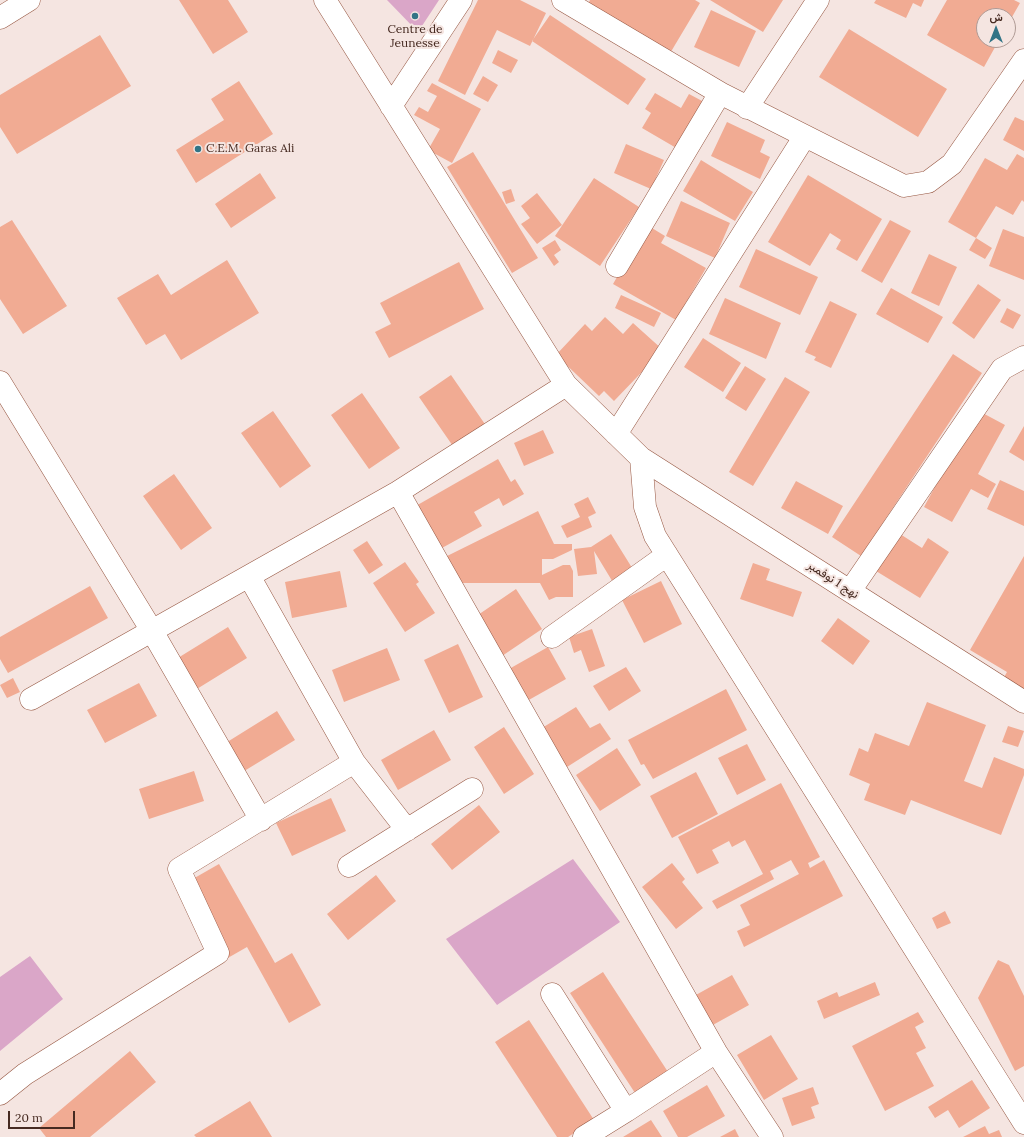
<!DOCTYPE html>
<html>
<head>
<meta charset="utf-8">
<style>
	body { margin:0 }
	#map { position:relative; width:1024px; height:1137px; overflow:hidden; background:#f5e5e1; font-family:Lora,Vazirmatn,serif }
	canvas { display:block }
	.north { position:absolute; left:976px; top:8px; width:40px; height:40px; box-sizing:border-box; background:#f5e5e1; border:1px solid #af9a94; border-radius:50%; rotate:0deg; font-size:11px; font-weight:700; line-height:16px; text-align:center; color:#462a21 }
	.north::after { content:''; display:block; margin:auto; width:14px; height:18px; background:#327486; clip-path:polygon(50% 0,100% 100%,50% 72%,0 100%) }
	.scale { position:absolute; left:8px; top:1111px; width:67px; height:18px; box-sizing:border-box; border:2px solid #462a21; border-top:0; padding-left:5px; font-size:12px; line-height:14px; white-space:nowrap; color:#462a21; -webkit-text-stroke:3px #f5e5e1; paint-order:stroke }
</style>
</head>
<body>
<div id="map">
<canvas width="1024" height="1137"></canvas>
<div class="north">ش</div>
<div class="scale">20 m</div>
</div>
<script>
const ctx = document.querySelector('canvas').getContext('2d');
ctx.lineJoin = 'round';
function fillPath(path, color) {
  ctx.fillStyle = color;
  ctx.fill(path, 'evenodd');
}
function strokePath(path, color, width, dash) {
  ctx.strokeStyle = color;
  ctx.lineWidth = width;
  ctx.lineCap = dash ? 'butt' : 'round';
  ctx.setLineDash(dash || []);
  ctx.stroke(path);
}
function write(font, color, halo, rows, align = 'center') {
  ctx.font = font + ' Lora,Vazirmatn,serif';
  ctx.lineWidth = 4;
  ctx.setLineDash([]);
  ctx.textBaseline = 'middle';
  ctx.strokeStyle = halo;
  ctx.fillStyle = color;
  for (const [text, x, y, turn = 0] of rows) {
    ctx.save();
    ctx.translate(x, y);
    ctx.rotate((+turn || 0) * Math.PI / 180);
    ctx.textAlign = isNaN(turn) ? turn : align;
    if (halo) ctx.strokeText(text, 0, 0);
    ctx.fillText(text, 0, 0);
    ctx.restore();
  }
}
const green = new Path2D(`
	M387,0H439L418,32Z
	M573,859L620,922L497,1005L446,939Z
	M30,956L63,999L0,1051V977Z`);
const building = new Path2D(`
	M179,0H228L248,32L213,54Z
	M478,0H520L546,13L530,46L497,30L465,95L438,81Z
	M590,0H695L700,3L669,55L587,6Z
	M710,0H783L763,32Z
	M876,0H924L921,7L913,3L906,18L874,3Z
	M947,0H1014L1020,3L1008,24V16H984V40H999L984,67L927,35Z
	M711,10L756,31L739,67L694,47Z
	M550,15L646,79L628,105L532,41Z
	M849,29L947,89L918,137L819,77Z
	M100,35L131,86L17,154L0,127V95Z
	M498,50L518,60L511,73L492,63Z
	M483,76L498,85L488,102L473,94Z
	M239,81L273,134L196,183L176,150L224,120L211,99Z
	M432,83L481,109L452,163L428,150L440,129L414,115L419,107L428,112L437,96L427,91Z
	M655,93L681,108L689,94L704,102L678,149L642,128L651,113L645,109Z
	M1015,117L1024,121V151L1003,140Z
	M727,122L765,140L760,152L770,157L760,179L711,156Z
	M626,144L664,160L651,189L614,173Z
	M473,152L538,258L512,273L447,167Z
	M1017,154L1024,158V202L1022,200L1013,215L996,206L976,238L948,222L985,158L1007,170Z
	M701,160L753,192L735,221L683,191Z
	M260,173L276,198L231,228L215,204Z
	M808,175L882,219L857,261L836,249L841,240L830,233L810,266L768,242Z
	M594,178L639,207L600,266L555,236Z
	M511,189L515,201L506,204L502,192Z
	M537,193L562,225L537,244L521,224L530,218L521,206Z
	M681,201L730,223L715,258L666,236Z
	M12,220L67,306L23,334L0,299V227Z
	M890,220L911,231L882,283L861,271Z
	M647,225L665,236L661,243L706,268L676,320L613,284Z
	M1003,229L1024,237V280L989,266Z
	M976,238L992,248L985,259L969,250Z
	M555,240L561,250L554,255L559,262L554,266L542,248Z
	M756,249L818,277L800,315L739,287Z
	M929,254L957,267L939,306L911,293Z
	M227,260L259,313L181,360L165,334L146,345L117,298L158,274L171,295Z
	M459,262L484,309L389,358L375,332L391,324L380,303Z
	M978,284L1001,300L974,339L952,323Z
	M891,288L943,317L928,343L876,314Z
	M621,295L661,313L654,327L615,308Z
	M725,298L781,323L766,359L709,334Z
	M830,301L857,314L831,368L814,360L816,357L805,352Z
	M1007,308L1021,315L1013,329L1000,322Z
	M605,317L623,334L633,323L663,350L614,401L604,391L599,396L556,355L585,324L592,331Z
	M703,338L741,363L723,392L684,367Z
	M953,354L982,373L861,556L832,537Z
	M745,366L766,379L746,411L725,398Z
	M451,375L489,430L457,452L419,397Z
	M785,377L810,392L753,486L729,472Z
	M362,393L400,448L369,469L331,415Z
	M977,410L1005,425L978,474L996,484L988,498L971,489L952,522L924,507Z
	M273,411L311,466L280,488L241,433Z
	M1024,426V461L1009,452Z
	M543,430L554,453L524,466L514,443Z
	M498,459L511,482L515,479L524,494L503,506L499,498L474,512L482,526L431,554L407,511Z
	M174,474L212,528L181,550L143,496Z
	M1000,480L1024,491V526L987,509Z
	M796,481L843,506L828,534L781,508Z
	M588,497L596,513L588,517L592,527L567,538L561,526L580,517L574,504Z
	M538,511L554,544H572V550L553,559H542V575L563,565H570L573,571V597H556L549,600L540,583H452L441,559Z
	M611,534L634,571L614,584L594,551L597,574L578,576L574,549L591,547Z
	M900,534L922,548L928,538L949,552L920,598L876,571Z
	M367,541L383,565L369,574L353,550Z
	M1024,556V691L1003,679L1007,672L970,650Z
	M405,562L419,582L416,584L435,613L405,632L373,583Z
	M753,563L770,569L766,580L802,592L793,617L740,599Z
	M340,571L347,607L292,618L285,582Z
	M661,581L682,624L644,643L622,600Z
	M90,586L108,618L8,673L0,659V637Z
	M516,589L542,629L502,656L475,617Z
	M838,618L870,641L853,665L821,641Z
	M228,627L247,658L192,692L173,661Z
	M592,629L605,666L589,672L581,650L574,653L569,637Z
	M458,644L483,697L449,713L424,660Z
	M548,647L566,679L527,701L509,669Z
	M387,648L400,680L344,702L332,670Z
	M626,667L641,691L609,711L593,686Z
	M13,678L20,692L7,698L0,685Z
	M139,683L157,716L105,743L87,710Z
	M726,689L747,730L653,779L644,764L641,765L628,740Z
	M927,702L986,725L964,781L982,788L994,757L1024,769V775L1001,835L911,800L905,815L864,800L870,784L849,775L859,748L868,752L875,733L909,746Z
	M576,707L590,728L600,723L611,739L567,767L542,728Z
	M277,711L295,740L241,773L224,744Z
	M1008,726L1024,731L1018,747L1002,742Z
	M504,727L534,774L504,794L474,747Z
	M434,730L451,760L398,790L381,760Z
	M747,744L766,780L737,795L718,758Z
	M617,748L641,785L600,811L576,775Z
	M194,771L204,801L149,819L139,789Z
	M696,772L718,814L672,838L650,796Z
	M781,783L820,857L808,863L810,868L824,860L843,896L744,947L737,931L750,925L740,905L799,874L791,860L770,871L774,879L717,909L712,901L763,874L745,840L732,847L729,841L712,850L719,863L697,874L678,837Z
	M331,798L346,831L292,856L276,823Z
	M479,805L500,832L452,870L431,844Z
	M672,863L685,879L682,882L703,908L676,929L642,887Z
	M219,864L275,963L292,953L321,1005L289,1023L247,947L226,959L184,884Z
	M376,875L396,901L348,940L327,914Z
	M945,911L951,923L937,929L932,918Z
	M998,960L1009,965L1024,996V1066L1015,1071L978,998Z
	M603,972L668,1072L635,1093L570,993Z
	M732,975L749,1005L711,1026L694,996Z
	M875,982L880,995L824,1019L817,1001L837,992L839,997Z
	M918,1012L924,1022L915,1027L926,1048L916,1053L934,1086L885,1111L852,1046Z
	M529,1020L594,1120L568,1137H557L495,1042Z
	M771,1035L798,1079L764,1100L737,1055Z
	M130,1051L156,1082L90,1137H46L39,1128Z
	M972,1080L990,1108L959,1128L948,1110L935,1118L928,1107Z
	M707,1085L725,1116L687,1137H678L663,1111Z
	M813,1087L819,1104L811,1107L815,1118L792,1126L782,1098Z
	M250,1101L272,1137H196L194,1135Z
	M651,1120L662,1137H623Z
	M985,1126L989,1134L999,1130L1002,1137H963Z
	M735,1129L739,1137H720Z`);
const minor = new Path2D(`
	M325,0L566,385L641,458L645,507L655,536L1024,1123
	M563,0L720,93L904,186L928,182L952,164L1024,60
	M0,18L29,0
	M391,106L461,0
	M747,108L818,0
	M617,266L720,93
	M0,382L152,631L261,820
	M616,434L805,136
	M641,458L1024,702
	M398,492L716,1052L772,1137
	M249,576L354,762L407,830
	M850,591L1002,369L1024,357
	M552,637L667,555
	M31,699L398,492L566,385
	M349,866L472,789
	M552,994L626,1111
	M0,1094L25,1074L218,953L179,869L354,762
	M584,1137L626,1111L716,1052`);
const markers = [
	[415,16,4,"#327486"],
	[198,149,4,"#327486"]
];
const poiNames = [
	["Centre de",415,30],
	["Jeunesse",415,44],
	["C.E.M. Garas Ali",206,149,"left"]
];
const streetNames = [
	["نهج 1 نوفمبر",833,580,33]
];
fillPath(green, '#daa6c8');
fillPath(building, '#f1ab93');
strokePath(minor, '#965742', 23);
strokePath(minor, '#fff', 22);
for (const [x, y, r, color] of markers) {
  const dot = new Path2D();
  dot.arc(x, y, r, 0, 2 * Math.PI);
  ctx.fillStyle = color;
  ctx.fill(dot);
  strokePath(dot, '#f5e5e1', 1.5);
}
write('12px', '#462a21', '#f5e5e1', poiNames);
write('12px', '#462a21', '#f5e5e1', streetNames);
</script>
</body>
</html>
